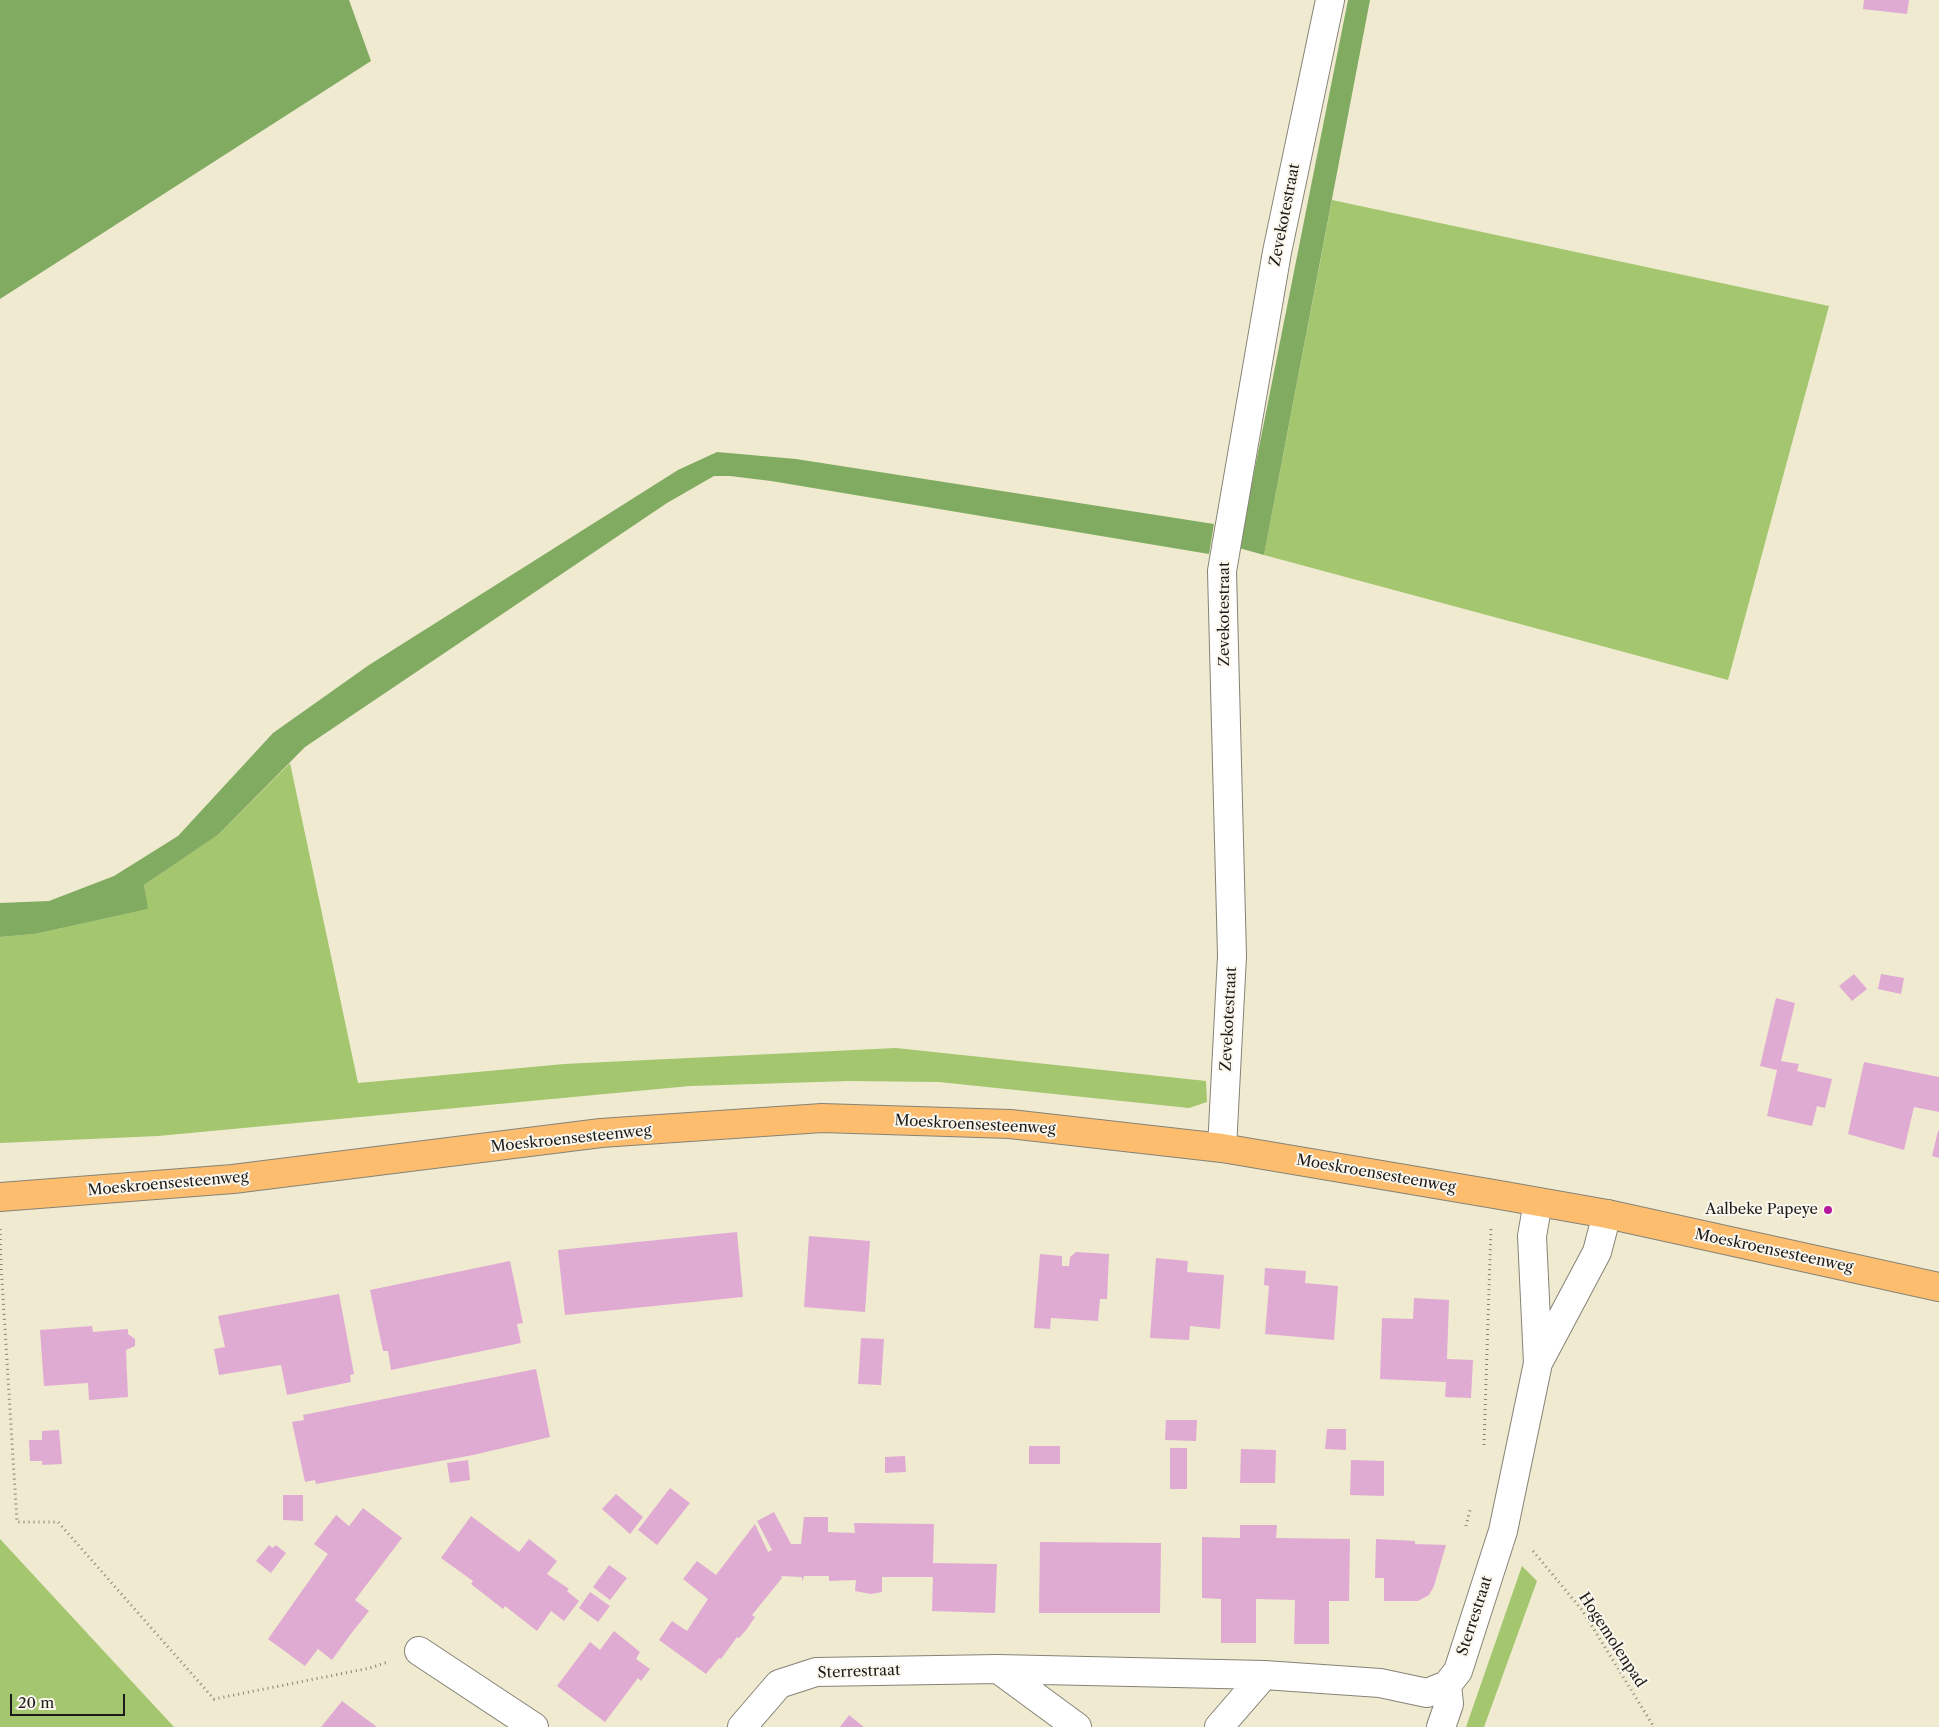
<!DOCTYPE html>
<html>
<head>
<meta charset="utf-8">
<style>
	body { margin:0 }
	#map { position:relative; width:1939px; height:1727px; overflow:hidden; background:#efead0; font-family:"Libre Caslon Text",serif }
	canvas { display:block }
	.scale { position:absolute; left:10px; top:1694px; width:115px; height:22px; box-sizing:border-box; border:2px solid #1c1c1c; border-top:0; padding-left:6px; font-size:15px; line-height:18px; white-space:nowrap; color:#1c1c1c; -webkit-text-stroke:4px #fbf7ec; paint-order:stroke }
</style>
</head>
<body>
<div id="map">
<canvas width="1939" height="1727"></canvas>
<div class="scale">20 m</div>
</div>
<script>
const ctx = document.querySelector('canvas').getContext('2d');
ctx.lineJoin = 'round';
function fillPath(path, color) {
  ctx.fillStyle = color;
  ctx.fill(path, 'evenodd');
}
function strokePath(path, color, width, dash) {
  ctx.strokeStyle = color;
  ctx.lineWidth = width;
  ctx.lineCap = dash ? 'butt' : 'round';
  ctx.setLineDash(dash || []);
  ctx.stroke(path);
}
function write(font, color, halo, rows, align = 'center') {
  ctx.font = font + ' "Libre Caslon Text",serif';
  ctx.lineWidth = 4;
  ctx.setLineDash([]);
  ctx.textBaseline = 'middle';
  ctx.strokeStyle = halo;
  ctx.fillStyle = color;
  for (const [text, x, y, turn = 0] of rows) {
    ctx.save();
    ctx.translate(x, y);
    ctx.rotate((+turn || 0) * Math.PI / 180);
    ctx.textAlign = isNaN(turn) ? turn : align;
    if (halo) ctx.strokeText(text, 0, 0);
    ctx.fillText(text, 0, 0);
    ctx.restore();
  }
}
const green = new Path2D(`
	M1332,200L1829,306L1728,680L1264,555Z
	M290,763L358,1083L564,1064L896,1048L1206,1081L1207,1102L1189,1108L939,1082L849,1081L690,1086L158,1136L0,1143V937L35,934L147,909L144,885L218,835Z
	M0,1539L174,1727H0Z
	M1522,1566L1537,1581L1484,1727H1466Z`);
const forest = new Path2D(`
	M0,0H349L371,61L0,299Z
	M1348,0H1370L1264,555L1239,548Z
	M717,452L796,459L1214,524L1209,554L771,481L730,476H714L667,503L305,747L218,835L144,885L148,909L35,934L0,937V903L49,901L114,876L178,836L273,733L369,665L678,470Z`);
const building = new Path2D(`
	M1864,0H1909L1907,14L1863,9Z
	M1854,974L1867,989L1852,1001L1839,986Z
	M1881,974L1904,978L1901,994L1878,989Z
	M1776,998L1795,1003L1781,1061L1799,1064L1797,1071L1832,1079L1825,1108L1817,1106L1812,1126L1767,1116L1777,1070L1760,1066Z
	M1864,1062L1939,1077V1112L1914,1107L1904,1150L1848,1134Z
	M1938,1131H1939V1158L1932,1156Z
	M737,1232L743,1297L565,1315L558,1250Z
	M809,1236L870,1241L865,1312L804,1307Z
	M1076,1252L1109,1254L1107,1299H1100L1098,1321L1051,1318L1050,1329L1034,1328L1040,1254L1062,1256V1266H1069L1070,1257Z
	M1156,1258L1188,1261L1187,1272L1224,1275L1220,1329L1190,1326L1189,1340L1150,1338Z
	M510,1261L523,1323L517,1324L521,1343L391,1370L388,1351H383L370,1290Z
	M1265,1268L1306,1271L1305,1283L1338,1286L1334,1340L1265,1334L1269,1286L1264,1285Z
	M339,1294L354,1374L350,1375L351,1382L287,1395L281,1365L219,1375L214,1349L225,1347L218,1316Z
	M1414,1298L1449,1300L1447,1359L1473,1360L1471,1398L1445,1397L1446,1382L1380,1379L1382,1318L1413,1319Z
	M92,1326L93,1332L128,1329V1334L135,1339V1346L126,1350L128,1397L89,1400L88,1383L44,1386L40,1330Z
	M861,1338L884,1339L881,1385L858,1384Z
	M536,1369L550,1437L473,1455L316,1484L315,1480L305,1482L292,1422L304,1420L303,1415Z
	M1166,1420H1197L1196,1441L1165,1440Z
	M1327,1429H1346V1450L1325,1449Z
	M59,1430L62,1464L42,1465V1461H30L29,1440H42V1431Z
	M1029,1446H1060V1464H1029Z
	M1170,1448H1187V1489H1170Z
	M1241,1449L1276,1450L1275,1483H1240Z
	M905,1456L906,1472L885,1473V1457Z
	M468,1460L470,1480L450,1483L447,1463Z
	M1351,1460L1384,1461V1496L1350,1495Z
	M670,1488L690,1503L657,1545L638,1530Z
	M616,1494L643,1517L630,1534L602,1509Z
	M283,1495H303V1521L283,1520Z
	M363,1508L402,1538L355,1600L369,1611L350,1635L332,1660L318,1649L305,1666L268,1639L328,1554L314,1544L336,1515L349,1526Z
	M774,1512L791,1544H801L804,1517H828V1532L855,1533L854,1523L934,1524L933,1563L997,1564L995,1613L932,1611L933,1577H882V1592L871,1594L855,1591L856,1580L829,1581V1576H804L802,1582V1577L781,1576L782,1578L752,1615L755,1617L747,1629L739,1638L737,1637L721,1659L719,1658L706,1674L659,1640L672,1621L687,1631L708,1599L683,1579L697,1561L716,1575L755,1524L768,1552L772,1550L757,1521Z
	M471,1516L519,1552L529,1539L557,1561L547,1574L569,1589L567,1591L579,1601L564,1621L551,1611L537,1631L505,1606L503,1609L471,1584L473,1581L441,1558Z
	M1240,1525H1277L1276,1538L1350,1539L1349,1601H1329V1644H1294L1295,1600L1256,1599V1643H1221V1599L1202,1598V1537L1240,1538Z
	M1376,1539L1415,1541V1544L1446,1545L1434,1586L1429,1595L1418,1601H1384V1578H1375Z
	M1040,1542L1161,1543L1160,1613H1039Z
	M269,1545L273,1548L276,1545L286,1553L271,1573L256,1561Z
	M609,1565L627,1578L610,1600L593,1587Z
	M590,1592L610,1606L598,1622L579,1608Z
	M614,1631L640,1652L636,1659L650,1669L641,1681L638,1678L605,1722L557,1686L590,1642L600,1650Z
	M342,1701L377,1727H321Z
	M849,1715L864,1727H840Z`);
const path = new Path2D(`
	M0,1229L1,1265L17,1522H58L214,1699L370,1668L388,1662
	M1484,1445L1491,1227
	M1466,1526L1470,1510
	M1533,1551L1582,1610L1654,1727`);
const minor = new Path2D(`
	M1222,1148L1232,956L1222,571L1277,252L1330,0
	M1538,1363L1597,1252L1607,1214
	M419,1651L534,1727
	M998,1669L1077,1727
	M742,1727L779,1684L816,1672L998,1669L1264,1675L1380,1683L1427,1693L1447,1685L1458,1671L1503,1531L1538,1363L1532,1236L1538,1202
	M1219,1727L1264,1675
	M1441,1727L1449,1704L1447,1685`);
const primary = new Path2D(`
	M0,1197L233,1179L601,1133L822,1118L1010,1124L1222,1148L1494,1194L1607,1214L1939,1287`);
const markers = [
	[1828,1210,5,"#b5179e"]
];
const streetNames = [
	["Zevekotestraat",1285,215,-79],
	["Zevekotestraat",1225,614,-90],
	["Zevekotestraat",1229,1019,-87],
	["Moeskroensesteenweg",975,1125,3],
	["Moeskroensesteenweg",571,1139,-6],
	["Moeskroensesteenweg",1376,1174,10],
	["Moeskroensesteenweg",168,1184,-5],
	["Moeskroensesteenweg",1774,1251,12],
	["Sterrestraat",1475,1616,-72],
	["Hogemolenpad",1612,1640,57],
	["Sterrestraat",859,1672,-2]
];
const poiNames = [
	["Aalbeke Papeye",1818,1210]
];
fillPath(green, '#a3c66f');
fillPath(forest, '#82ab62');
fillPath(building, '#e0abd3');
strokePath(minor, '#868376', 30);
strokePath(primary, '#868376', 30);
strokePath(path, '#868376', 3, [1, 4]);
strokePath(minor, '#fff', 28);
strokePath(primary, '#fcbd6f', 28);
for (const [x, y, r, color] of markers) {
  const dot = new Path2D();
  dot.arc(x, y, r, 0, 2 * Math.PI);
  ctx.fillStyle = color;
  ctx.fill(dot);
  strokePath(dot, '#fbf7ec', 2);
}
write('15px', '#1c1c1c', '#fbf7ec', streetNames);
write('15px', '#1c1c1c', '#fbf7ec', poiNames, 'right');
</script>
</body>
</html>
